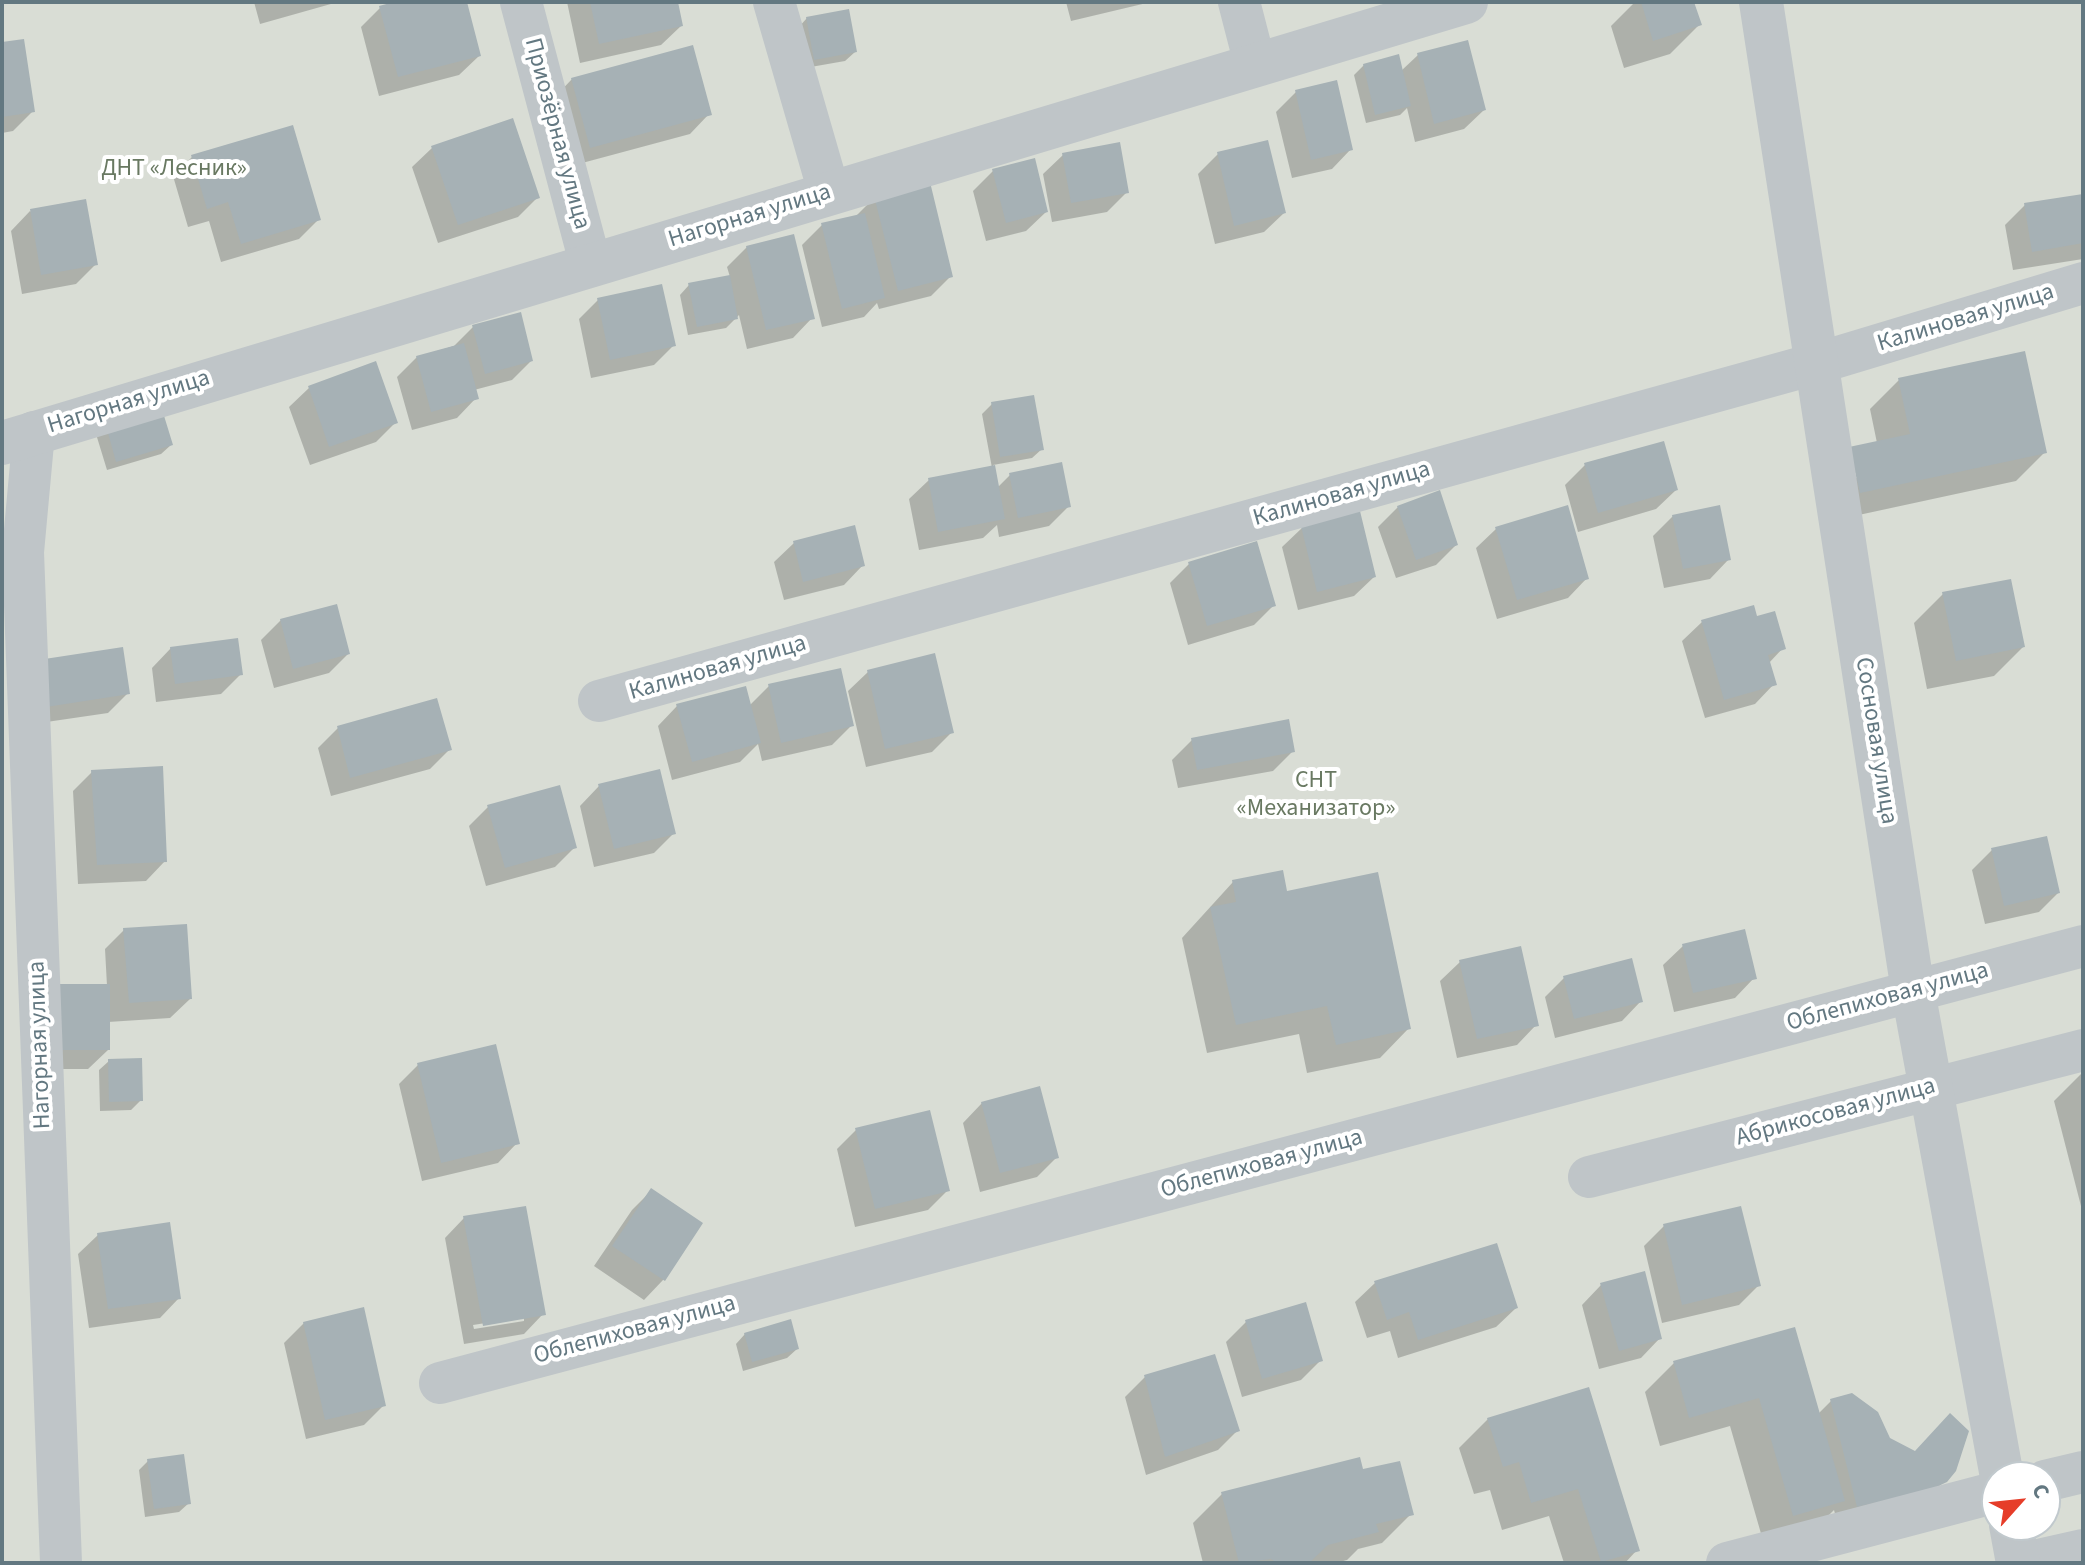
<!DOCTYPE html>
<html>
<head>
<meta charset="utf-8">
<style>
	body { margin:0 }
	#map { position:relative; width:2085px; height:1565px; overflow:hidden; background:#f8f8f6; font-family:"Source Sans 3",sans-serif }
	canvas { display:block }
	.frame { position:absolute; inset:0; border:4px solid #637881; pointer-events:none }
	.north { position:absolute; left:1981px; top:1461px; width:80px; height:80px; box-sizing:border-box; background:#fff; border:2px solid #c1c9cd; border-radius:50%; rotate:63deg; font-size:22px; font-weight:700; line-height:32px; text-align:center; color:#637881 }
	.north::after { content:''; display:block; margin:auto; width:28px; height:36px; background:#e63d29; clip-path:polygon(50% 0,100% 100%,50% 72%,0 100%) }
</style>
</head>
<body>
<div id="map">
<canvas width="2085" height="1565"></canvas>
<div class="frame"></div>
<div class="north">С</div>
</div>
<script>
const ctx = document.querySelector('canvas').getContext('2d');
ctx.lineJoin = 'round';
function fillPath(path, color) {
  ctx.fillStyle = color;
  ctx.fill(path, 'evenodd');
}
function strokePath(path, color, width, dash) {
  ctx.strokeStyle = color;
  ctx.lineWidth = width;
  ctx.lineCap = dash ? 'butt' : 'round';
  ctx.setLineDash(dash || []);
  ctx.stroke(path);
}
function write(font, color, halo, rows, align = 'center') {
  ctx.font = font + ' "Source Sans 3",sans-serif';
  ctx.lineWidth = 8;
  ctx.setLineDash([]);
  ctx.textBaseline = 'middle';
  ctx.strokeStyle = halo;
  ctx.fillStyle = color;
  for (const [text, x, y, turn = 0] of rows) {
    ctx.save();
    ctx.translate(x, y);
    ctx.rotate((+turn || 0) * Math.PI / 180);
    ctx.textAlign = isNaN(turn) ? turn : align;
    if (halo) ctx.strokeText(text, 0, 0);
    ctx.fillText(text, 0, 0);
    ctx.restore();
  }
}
const green = new Path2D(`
	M2,2H2083V1563H2ZM1997,1477H2045V1525H1997Z`);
const shadow = new Path2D(`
	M254,2H338L260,24Z
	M402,2H465L479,56L459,75L379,96L361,27L380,8Z
	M567,2H676L681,26L661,45L580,63Z
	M1066,2H1151L1071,21Z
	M1635,2H1692L1699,25L1670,54L1624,68L1611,26Z
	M807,18L855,52L845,61L805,68L798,28Z
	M2,44L33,111L13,131L2,133Z
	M1418,55L1484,110L1464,129L1415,142L1407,108L1400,115L1366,123L1354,75L1364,65L1401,71Z
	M572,79L709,114L690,134L571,166L553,99Z
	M1296,92L1351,149L1332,169L1292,178L1276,112Z
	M432,148L538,197L518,217L438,243L412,167Z
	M1218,154L1284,213L1264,232L1215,244L1198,174Z
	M1063,155L1127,192L1107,212L1052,222L1043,174Z
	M192,157L319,219L299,239L221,262L209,221L188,227L173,176Z
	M993,171L1046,212L1026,231L986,241L973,191Z
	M2083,196V259L2013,270L2005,225L2025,205Z
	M875,197L951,276L931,296L879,309L877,303L864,317L822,327L802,245L822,225L855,217Z
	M30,211L96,264L76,284L22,294L11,231Z
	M747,247L812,318L793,338L747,349L739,315L726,328L688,335L680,295L689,285L730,277L727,267Z
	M598,300L674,345L654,365L591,378L579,319Z
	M473,327L531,361L512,380L474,390L476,398L457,418L412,430L397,377L417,357L454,346Z
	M1899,380L2045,452L2016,481L1831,521L1877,443L1870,409Z
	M309,388L396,422L376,442L310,465L289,407Z
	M992,404L1042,449L1032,458L993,465L997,488L1010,475L1069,506L1049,526L999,537L997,525L983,538L919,550L909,499L929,480L992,468L982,414Z
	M106,424L171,445L161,454L107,470L96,434Z
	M1585,465L1676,490L1656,509L1578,532L1565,485Z
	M1398,507L1456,545L1436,565L1396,578L1378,527Z
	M1673,516L1729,559L1710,579L1664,588L1653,536Z
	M1302,528L1374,577L1354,596L1298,610L1282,547Z
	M1496,529L1587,578L1568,598L1497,619L1476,548Z
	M794,543L863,565L844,585L784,600L774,562Z
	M1189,564L1274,605L1254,625L1188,645L1170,583Z
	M1943,594L2023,647L1994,676L1927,689L1914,623Z
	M1755,619L1783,648L1768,664L1774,684L1755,704L1705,718L1682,641L1702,622Z
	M281,620L348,654L329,673L274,688L261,640Z
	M171,648L241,674L221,694L156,702L152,668Z
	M868,672L952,732L932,752L866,767L848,691Z
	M20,681L128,693L108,713L26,725Z
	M769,686L852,725L832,745L762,761L758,744L740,762L672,780L658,726L677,706H749Z
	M338,728L449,750L430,769L331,796L318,748Z
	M1192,740L1293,751L1273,771L1178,788L1172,760Z
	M92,772L165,861L146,881L78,884L73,791Z
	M599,786L674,833L654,853L594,867L580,806Z
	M488,807L575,847L555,867L486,886L469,826Z
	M1992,850L2058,893L2039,912L1985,924L1972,870Z
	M1233,882L1285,894L1409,1028L1380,1058L1307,1073L1299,1034L1207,1053L1182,938Z
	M124,930L190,999L170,1018L108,1022V1050L88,1069H39L107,986L105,949Z
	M1683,946L1754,978L1735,998L1674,1012L1663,965Z
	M1460,962L1536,1025L1517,1045L1457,1058L1440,981Z
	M1564,978L1641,1001L1622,1021L1555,1038L1545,997Z
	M109,1061L141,1100L131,1110L100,1111L99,1070Z
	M418,1065L517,1143L498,1163L422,1181L399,1084Z
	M2083,1072V1210H2082L2054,1101Z
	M982,1103L1057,1157L1037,1177L980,1192L963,1123Z
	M856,1130L947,1191L928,1210L855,1227L837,1149Z
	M651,1191L700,1224L663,1280L644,1300L594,1266L632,1210Z
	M464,1218L543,1314L524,1334L464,1344L445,1238ZM524,1317V1321L474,1329L473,1325Z
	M1664,1226L1758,1286L1739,1305L1662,1323L1644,1246Z
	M98,1235L179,1298L160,1318L89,1328L78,1254Z
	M1375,1283L1516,1308L1496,1327L1398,1358L1390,1331L1367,1338L1355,1302Z
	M1601,1285L1660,1338L1641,1358L1599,1369L1582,1305Z
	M1246,1322L1321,1360L1301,1380L1242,1397L1226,1342Z
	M304,1323L384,1405L364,1425L306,1439L284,1343Z
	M745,1334L797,1349L787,1358L743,1371L736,1344Z
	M1674,1363L1818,1414L1831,1401L1945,1480L1925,1501L1838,1525L1834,1510L1814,1530L1764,1544L1730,1426L1660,1446L1645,1392Z
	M1145,1377L1238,1430L1218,1450L1146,1475L1125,1397Z
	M1588,1389L1637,1550L1625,1563H1564L1549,1516L1502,1530L1490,1490L1474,1494L1459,1448L1488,1419Z
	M148,1461L189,1503L179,1512L145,1517L139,1470Z
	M1362,1472L1411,1514L1382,1543L1358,1549L1347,1560L1336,1563H1203L1193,1523L1222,1494Z`);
const building = new Path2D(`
	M394,2H467L481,56L398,77L379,6Z
	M590,2H678L683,26L599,44Z
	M1641,2H1694L1702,25L1653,41Z
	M849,9L857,52L814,60L806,17Z
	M24,39L35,112L2,117V42Z
	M1468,40L1486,110L1434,124L1417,53Z
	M693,45L712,115L590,148L571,78Z
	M1399,54L1411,106L1375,115L1363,64Z
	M1337,80L1353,150L1311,160L1295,90Z
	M513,118L540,198L458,225L431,146Z
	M293,125L321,220L241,244L228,202L207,209L191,155Z
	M1268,140L1286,213L1234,226L1217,152Z
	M1120,142L1129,193L1071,203L1062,153Z
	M1035,158L1048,212L1006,223L992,169Z
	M930,182L953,277L898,291L874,196Z
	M2083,194V243L2032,252L2024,203Z
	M86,199L98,265L41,275L30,209Z
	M865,213L885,298L842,309L821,223Z
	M794,234L815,319L766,330L746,246Z
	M730,275L738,319L697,327L688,283Z
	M662,284L676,346L610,360L597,298Z
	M521,312L533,361L485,374L472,325Z
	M464,343L479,399L431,412L416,356Z
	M2025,351L2047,453L1860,493L1849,447L1910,434L1898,378Z
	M376,361L398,423L329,447L308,386Z
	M1034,395L1044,450L1000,457L991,402Z
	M161,406L173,445L116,462L105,422Z
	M1664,441L1678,490L1598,513L1584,463Z
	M1062,462L1071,507L1018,518L1009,473Z
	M995,465L1005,519L938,532L928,478Z
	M1440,490L1458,545L1416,560L1397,506Z
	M1568,505L1589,579L1517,600L1495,527Z
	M1720,505L1731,560L1683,569L1672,515Z
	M1360,511L1376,577L1317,592L1301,526Z
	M855,525L865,566L803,582L793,541Z
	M1257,541L1276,606L1207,626L1188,562Z
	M2011,579L2025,647L1956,661L1942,592Z
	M337,604L350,654L293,669L280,619Z
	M1754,605L1757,616L1775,611L1786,649L1768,655L1777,685L1724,700L1701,620Z
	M238,638L243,675L175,684L170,647Z
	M123,647L130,694L46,707L38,660Z
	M935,653L954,733L885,749L867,670Z
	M841,668L854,726L781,743L768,684Z
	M746,686L761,743L692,762L676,704Z
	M437,698L452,750L350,778L337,726Z
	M1289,719L1295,752L1197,770L1191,738Z
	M163,766L167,862L97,865L91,770Z
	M660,769L676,834L614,849L598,784Z
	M560,785L577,848L505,868L487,805Z
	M2047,836L2060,893L2004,906L1991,848Z
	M1283,870L1287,891L1378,872L1411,1029L1336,1045L1327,1006L1236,1025L1210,907L1236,902L1232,880Z
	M187,924L192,999L129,1003L123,928Z
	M1745,929L1757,979L1693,993L1682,944Z
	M1521,946L1539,1026L1477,1039L1459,960Z
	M1632,958L1643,1002L1574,1019L1563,976Z
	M58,984H110V1050H58Z
	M496,1044L520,1144L441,1163L417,1063Z
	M142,1058L143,1101L109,1102L108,1059Z
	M1040,1086L1059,1158L1000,1173L981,1102Z
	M930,1110L950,1191L875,1209L855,1128Z
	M651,1188L703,1223L665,1281L612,1246Z
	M526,1206L546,1315L483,1326L463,1216Z
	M1741,1206L1761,1286L1682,1305L1663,1224Z
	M170,1222L181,1299L108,1309L97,1233Z
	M1497,1243L1518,1308L1418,1340L1409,1312L1387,1320L1374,1281Z
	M1645,1271L1662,1339L1619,1351L1600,1283Z
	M1306,1302L1323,1361L1262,1379L1245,1320Z
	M364,1307L386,1406L325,1420L303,1322Z
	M791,1319L799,1349L752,1362L744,1333Z
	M1795,1327L1845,1501L1793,1516L1759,1398L1689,1418L1673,1361Z
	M1215,1354L1240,1431L1165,1457L1144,1375Z
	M1589,1387L1640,1551L1601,1562L1578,1489L1531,1503L1519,1462L1503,1467L1487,1418Z
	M1852,1393L1878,1412L1890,1438L1915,1451L1950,1413L1969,1431L1956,1471L1947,1482L1932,1489L1857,1507L1830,1399Z
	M184,1454L191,1504L154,1509L147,1459Z
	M1360,1457L1363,1469L1400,1461L1414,1515L1376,1524L1379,1532L1328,1545L1309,1563H1277L1271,1559L1239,1563L1221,1492Z`);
const minor = new Path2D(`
	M521,2L591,266
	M774,2L829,192
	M1239,2L1255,64
	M34,432L23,552L61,1563
	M599,701L1818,363L2083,283
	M1589,1177L2083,1050
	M440,1383L2083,946
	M2045,1481L2083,1472
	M1727,1563L1997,1492
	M2025,1563L2083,1550`);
const tertiary = new Path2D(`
	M1761,2L1913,991L2002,1477
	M2,443L1466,2
	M2011,1525L2018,1563`);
const streetNames = [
	["Приозёрная улица",556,134,75],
	["Нагорная улица",750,217,-17],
	["Калиновая улица",1966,319,-17],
	["Нагорная улица",129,403,-17],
	["Калиновая улица",1342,495,-16],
	["Калиновая улица",718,669,-16],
	["Сосновая улица",1875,741,81],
	["Облепиховая улица",1888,998,-15],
	["Нагорная улица",41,1045,-92],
	["Абрикосовая улица",1836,1113,-15],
	["Облепиховая улица",1262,1165,-15],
	["Облепиховая улица",635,1331,-15]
];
const parkNames = [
	["ДНТ «Лесник»",174,170],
	["СНТ",1316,782],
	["«Механизатор»",1316,810]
];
fillPath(green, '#d9ddd5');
fillPath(shadow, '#0003');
fillPath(building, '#a6b1b5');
strokePath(minor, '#bfc5c8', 42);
strokePath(tertiary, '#bfc5c8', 44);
write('24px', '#637881', '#fff', streetNames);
write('24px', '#697962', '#fff', parkNames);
</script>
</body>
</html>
